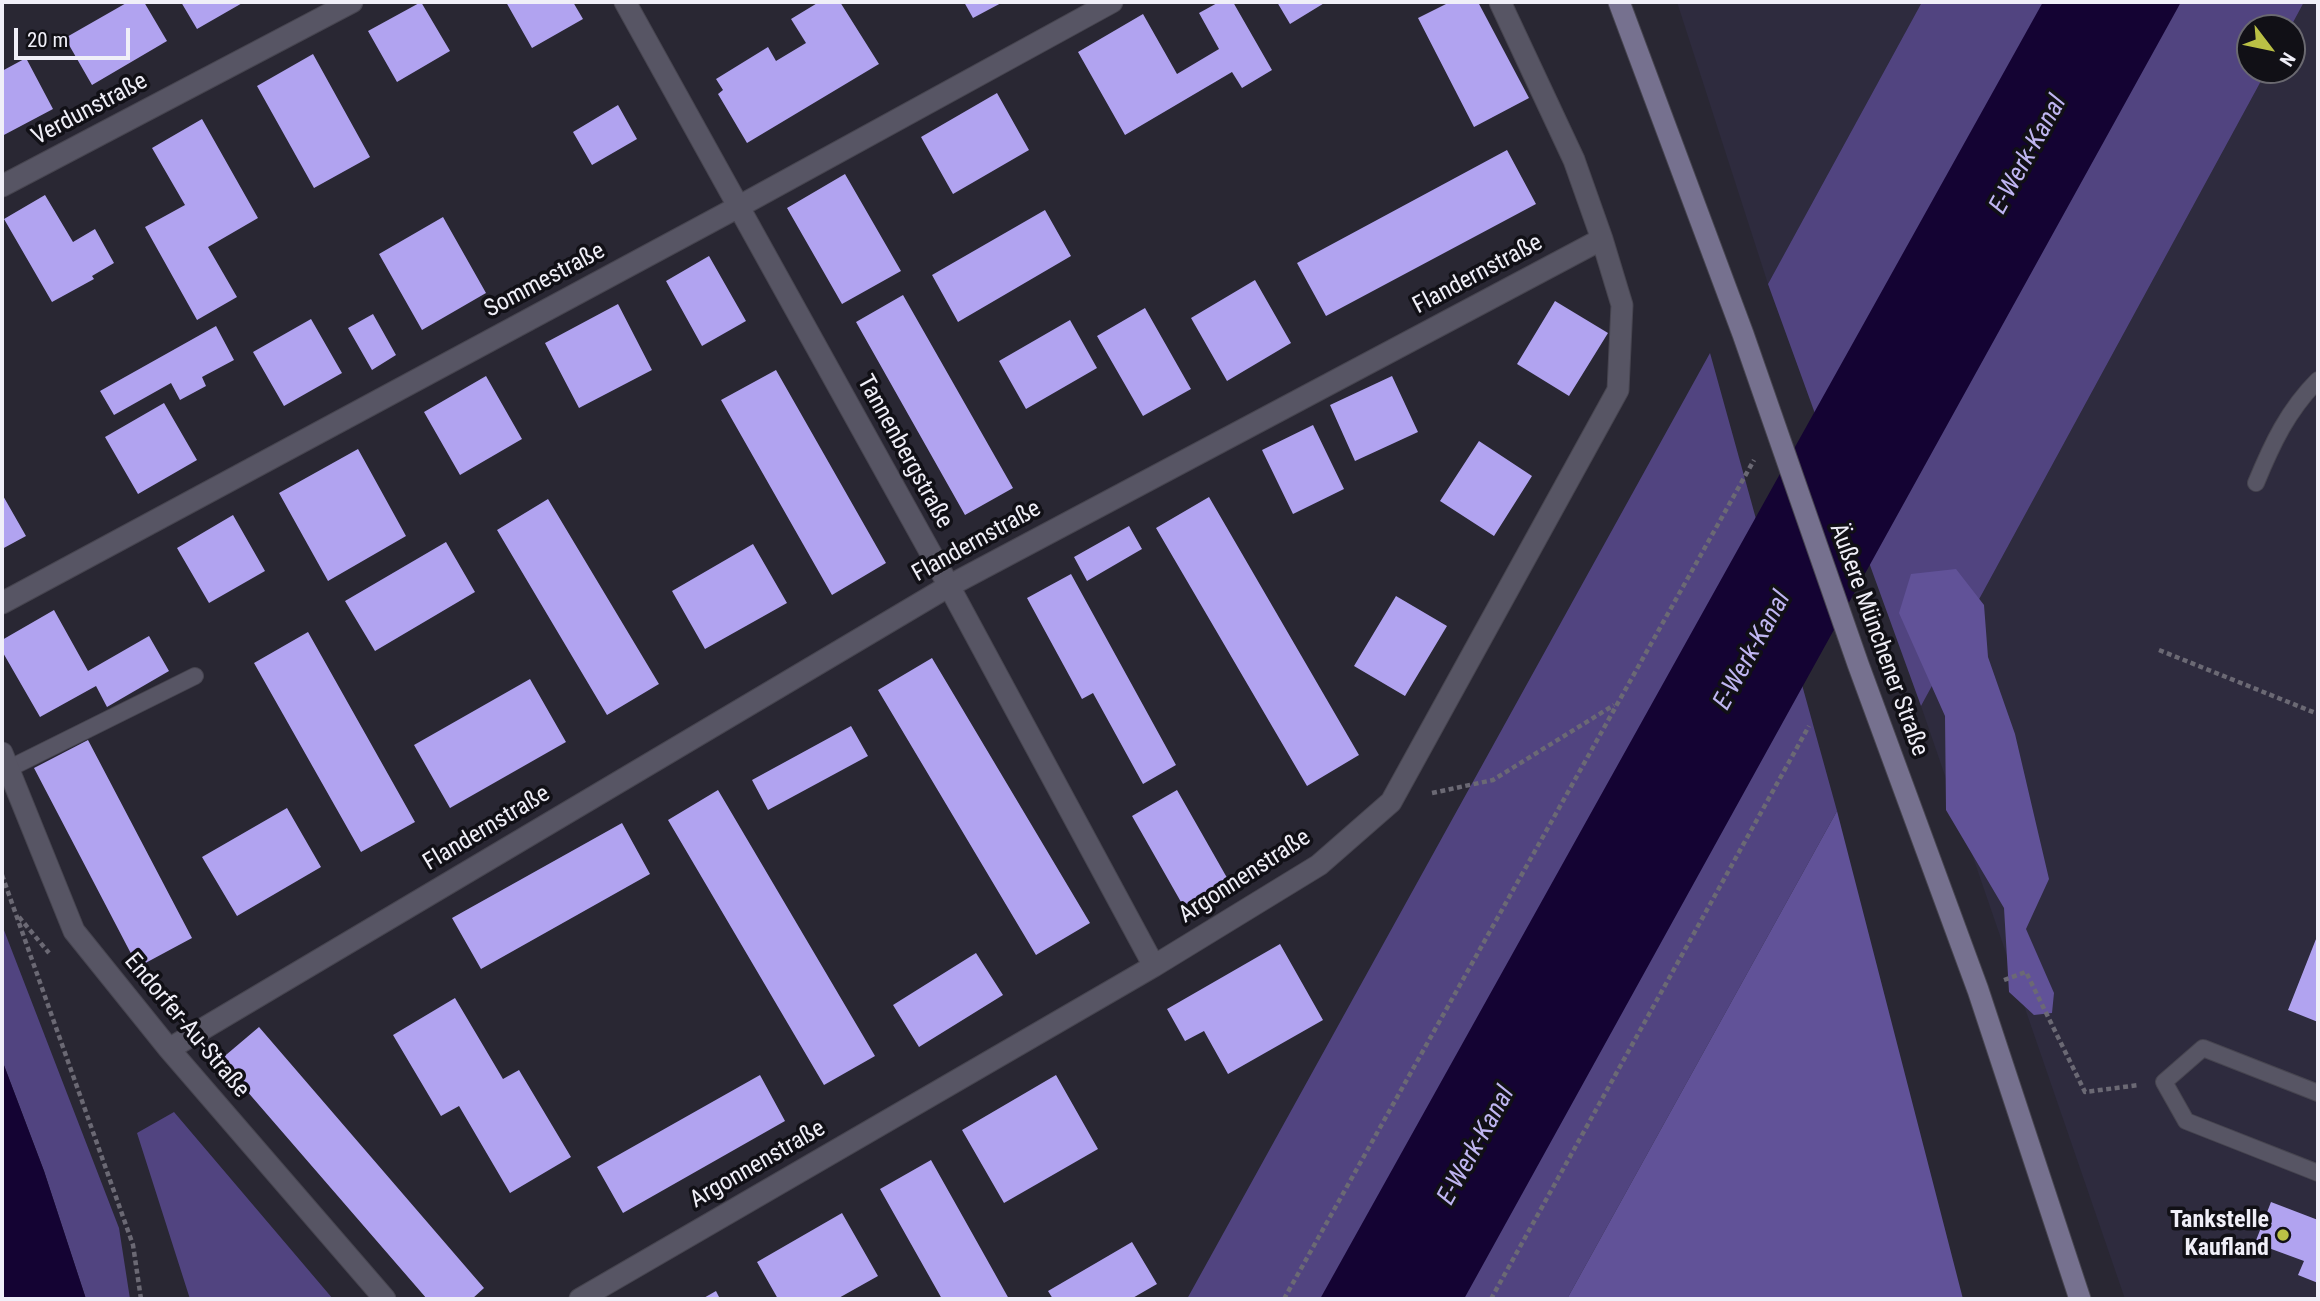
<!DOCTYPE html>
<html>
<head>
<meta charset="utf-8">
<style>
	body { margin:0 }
	#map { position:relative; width:2320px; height:1301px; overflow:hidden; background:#292733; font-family:"Roboto Condensed",sans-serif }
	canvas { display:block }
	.frame { position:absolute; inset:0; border:4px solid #f0eff8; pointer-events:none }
	.north { position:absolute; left:2236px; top:14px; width:70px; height:70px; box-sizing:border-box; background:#111016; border:2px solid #6a6970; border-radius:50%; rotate:122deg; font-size:19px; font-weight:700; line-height:28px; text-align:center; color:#f0eff8 }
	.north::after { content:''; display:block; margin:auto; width:24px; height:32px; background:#bac045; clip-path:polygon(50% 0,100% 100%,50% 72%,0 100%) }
	.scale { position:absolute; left:14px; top:28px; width:116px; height:32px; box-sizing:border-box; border:4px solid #f0eff8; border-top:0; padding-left:9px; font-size:21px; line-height:24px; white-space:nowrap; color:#f0eff8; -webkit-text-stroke:5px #111016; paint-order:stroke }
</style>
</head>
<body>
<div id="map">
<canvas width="2320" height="1301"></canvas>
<div class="frame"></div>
<div class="north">N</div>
<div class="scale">20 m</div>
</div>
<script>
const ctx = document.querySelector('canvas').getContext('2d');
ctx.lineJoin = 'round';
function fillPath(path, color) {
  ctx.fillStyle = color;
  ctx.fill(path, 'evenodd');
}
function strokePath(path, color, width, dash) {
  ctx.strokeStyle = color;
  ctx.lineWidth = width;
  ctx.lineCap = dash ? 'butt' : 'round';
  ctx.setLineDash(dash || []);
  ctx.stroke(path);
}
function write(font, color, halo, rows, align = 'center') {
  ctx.font = font + ' "Roboto Condensed",sans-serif';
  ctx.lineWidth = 7;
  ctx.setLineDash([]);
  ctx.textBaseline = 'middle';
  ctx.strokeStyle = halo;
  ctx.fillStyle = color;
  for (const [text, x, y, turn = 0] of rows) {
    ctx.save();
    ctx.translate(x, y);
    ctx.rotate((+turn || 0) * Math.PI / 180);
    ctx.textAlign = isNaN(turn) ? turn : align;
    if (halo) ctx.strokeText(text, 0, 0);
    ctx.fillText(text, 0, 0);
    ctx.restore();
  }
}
const built = new Path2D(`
	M1677,2H1922L1768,284Z
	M2304,2H2318V1299H2125L1921,706L2267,70H2292L2290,28Z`);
const green = new Path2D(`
	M1922,2H2304L2290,28H2250V70H2267L1921,706L1768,284Z
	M1710,353L1837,811L1567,1299H1187Z
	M2,925L119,1228L130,1299H86L44,1171L2,1060Z
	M174,1112L333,1299H190L137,1133Z`);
const forest = new Path2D(`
	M1956,569L1984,605L1988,657L2015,734L2049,879L2026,929L2054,993L2052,1013L2034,1015L2009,992L2004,908L1946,810L1945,716L1899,613L1911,574Z
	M1837,811L1963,1299H1567Z`);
const water = new Path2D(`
	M2043,2H2181L1464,1299H1320Z
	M2,1060L44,1171L86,1299H2Z`);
const building = new Path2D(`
	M128,2H144L167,41L92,85L65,38Z
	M181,2H244L197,29Z
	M421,2L450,51L397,82L368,31Z
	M506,2H573L583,19L532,48Z
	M819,2H840L879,64L747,143L718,94L723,90L716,79L768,47L776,61L806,43L791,19Z
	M964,2H1003L973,18Z
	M1219,2H1233L1272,70L1242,88L1232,72L1125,135L1078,52L1143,14L1177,74L1219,49L1199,13Z
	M1277,2H1326L1290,24Z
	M1450,2H1478L1529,98L1474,127L1418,18Z
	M313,54L370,157L314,188L257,86Z
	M26,58L53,109L2,136V71Z
	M997,93L1029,150L953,194L921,137Z
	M618,105L637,139L592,165L573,132Z
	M202,119L258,218L208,247L237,297L197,320L145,227L185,205L152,148Z
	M1507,150L1536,204L1326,316L1297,263Z
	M845,174L901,271L842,304L787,208Z
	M45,195L73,242L95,229L114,263L92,276L94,279L52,302L4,219Z
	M1045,210L1071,256L958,322L932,275Z
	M443,217L486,293L422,330L379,254Z
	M709,256L746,321L702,346L666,281Z
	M1255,280L1291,343L1227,381L1191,318Z
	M903,295L1013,488L965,515L856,322Z
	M1555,301L1608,333L1569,396L1517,364Z
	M618,304L652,370L579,408L545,343Z
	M1145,308L1191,389L1143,416L1097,336Z
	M373,314L396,355L372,370L348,328Z
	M311,319L342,373L284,406L253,352Z
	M1070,320L1097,368L1026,409L999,361Z
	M216,326L234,360L202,377L206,386L180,400L171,383L114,415L100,391Z
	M776,370L886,563L832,595L721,400Z
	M486,376L522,439L460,475L424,412Z
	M1392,376L1418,432L1355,461L1330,405Z
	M164,403L197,460L138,494L105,437Z
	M1313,425L1344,489L1293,514L1262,450Z
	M1479,441L1532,476L1494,536L1440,501Z
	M358,449L406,536L328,581L279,493Z
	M2,494L26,536L2,549Z
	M1209,497L1359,755L1307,786L1156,528Z
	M548,499L659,684L607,715L497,530Z
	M233,515L265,571L209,603L177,548Z
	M1129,526L1142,549L1087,581L1074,557Z
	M446,542L475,592L375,651L345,601Z
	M753,544L787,603L705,649L672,591Z
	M1071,574L1176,765L1143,784L1093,693L1082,699L1027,598Z
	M1396,596L1447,626L1405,696L1354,666Z
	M54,610L88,671L149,636L169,671L107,707L96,686L40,717L2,651V640Z
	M308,632L415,822L361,852L254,663Z
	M932,658L1090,923L1036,955L878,690Z
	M530,679L566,742L450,808L414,745Z
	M851,726L868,756L768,810L752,780Z
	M88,740L192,938L138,967L34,768Z
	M718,790L875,1056L824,1085L668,820Z
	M1177,790L1230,883L1185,909L1132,816Z
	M287,808L321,867L237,916L202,857Z
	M622,823L650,874L481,969L452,918Z
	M2318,934V1022L2288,1010Z
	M1280,944L1323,1020L1228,1074L1204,1031L1185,1041L1167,1009Z
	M976,953L1003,995L919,1047L893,1005Z
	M455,998L503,1079L519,1070L571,1157L510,1193L459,1106L441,1116L393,1035Z
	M259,1027L484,1288L472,1299H427L220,1060Z
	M760,1075L785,1121L623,1213L597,1167Z
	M1056,1075L1098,1149L1004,1203L962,1130Z
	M931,1160L990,1265L1009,1299H942L880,1189Z
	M2271,1202L2318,1220V1283L2298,1275L2304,1261L2255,1243Z
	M842,1213L878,1276L837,1299H778L757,1262Z
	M1132,1242L1157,1284L1131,1299H1053L1048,1291Z
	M716,1291L720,1299H702Z`);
const path = new Path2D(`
	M2159,650L2318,714
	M1432,793L1493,780L1614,705
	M2,875L133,1245L141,1299
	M19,917L49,953
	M2004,980L2026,972L2085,1092L2139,1085
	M1284,1299L1754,460
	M1491,1299L1809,726`);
const lane = new Path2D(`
	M2256,483C2272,444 2288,410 2318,380
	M8,769L195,676
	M2318,1093L2203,1048L2164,1082L2186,1121L2318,1173`);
const street = new Path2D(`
	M625,2L949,586L1154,966
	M2,186L352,2
	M2,603L738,207L1112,2
	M2,753L74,931L169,1049L385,1299
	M169,1049L949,586L1602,239
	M580,1299L1154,966L1319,865L1391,802L1618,390L1622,305L1602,239L1574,160L1500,2`);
const secondary = new Path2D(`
	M1619,2L1743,334L1858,664L1978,990L2080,1299`);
const markers = [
	[2283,1235,7,"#bac045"]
];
const streetNames = [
	["Verdunstraße",90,110,-28],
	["Flandernstraße",1478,275,-28],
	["Sommestraße",545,281,-28],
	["Tannenbergstraße",904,452,61],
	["Flandernstraße",977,542,-29],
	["Äußere Münchener Straße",1878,640,70],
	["Flandernstraße",487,829,-31],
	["Argonnenstraße",1245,877,-33],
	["Endorfer-Au-Straße",186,1026,50],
	["Argonnenstraße",758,1165,-30]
];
const poiNames = [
	["Tankstelle",2269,1221],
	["Kaufland",2269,1249]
];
const waterNames = [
	["E-Werk-Kanal",2029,155,-61],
	["E-Werk-Kanal",1753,651,-61],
	["E-Werk-Kanal",1477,1146,-61]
];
fillPath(built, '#2e2b3e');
fillPath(green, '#514480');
fillPath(forest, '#615298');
fillPath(water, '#140333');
fillPath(building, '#b1a3f0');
strokePath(lane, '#474550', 18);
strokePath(street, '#474550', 23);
strokePath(secondary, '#474550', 23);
strokePath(path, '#6b6974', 4.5, [5, 3.5]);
strokePath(lane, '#575564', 16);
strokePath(street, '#575564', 21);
strokePath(secondary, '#76718f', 21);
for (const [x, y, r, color] of markers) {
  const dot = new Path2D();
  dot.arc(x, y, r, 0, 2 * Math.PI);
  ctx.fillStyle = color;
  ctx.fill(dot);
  strokePath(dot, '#111016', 2.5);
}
write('24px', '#f0eff8', '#111016', streetNames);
write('bold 24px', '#f0eff8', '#111016', poiNames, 'right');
write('italic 26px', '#bfb5f1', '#111016', waterNames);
</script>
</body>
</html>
